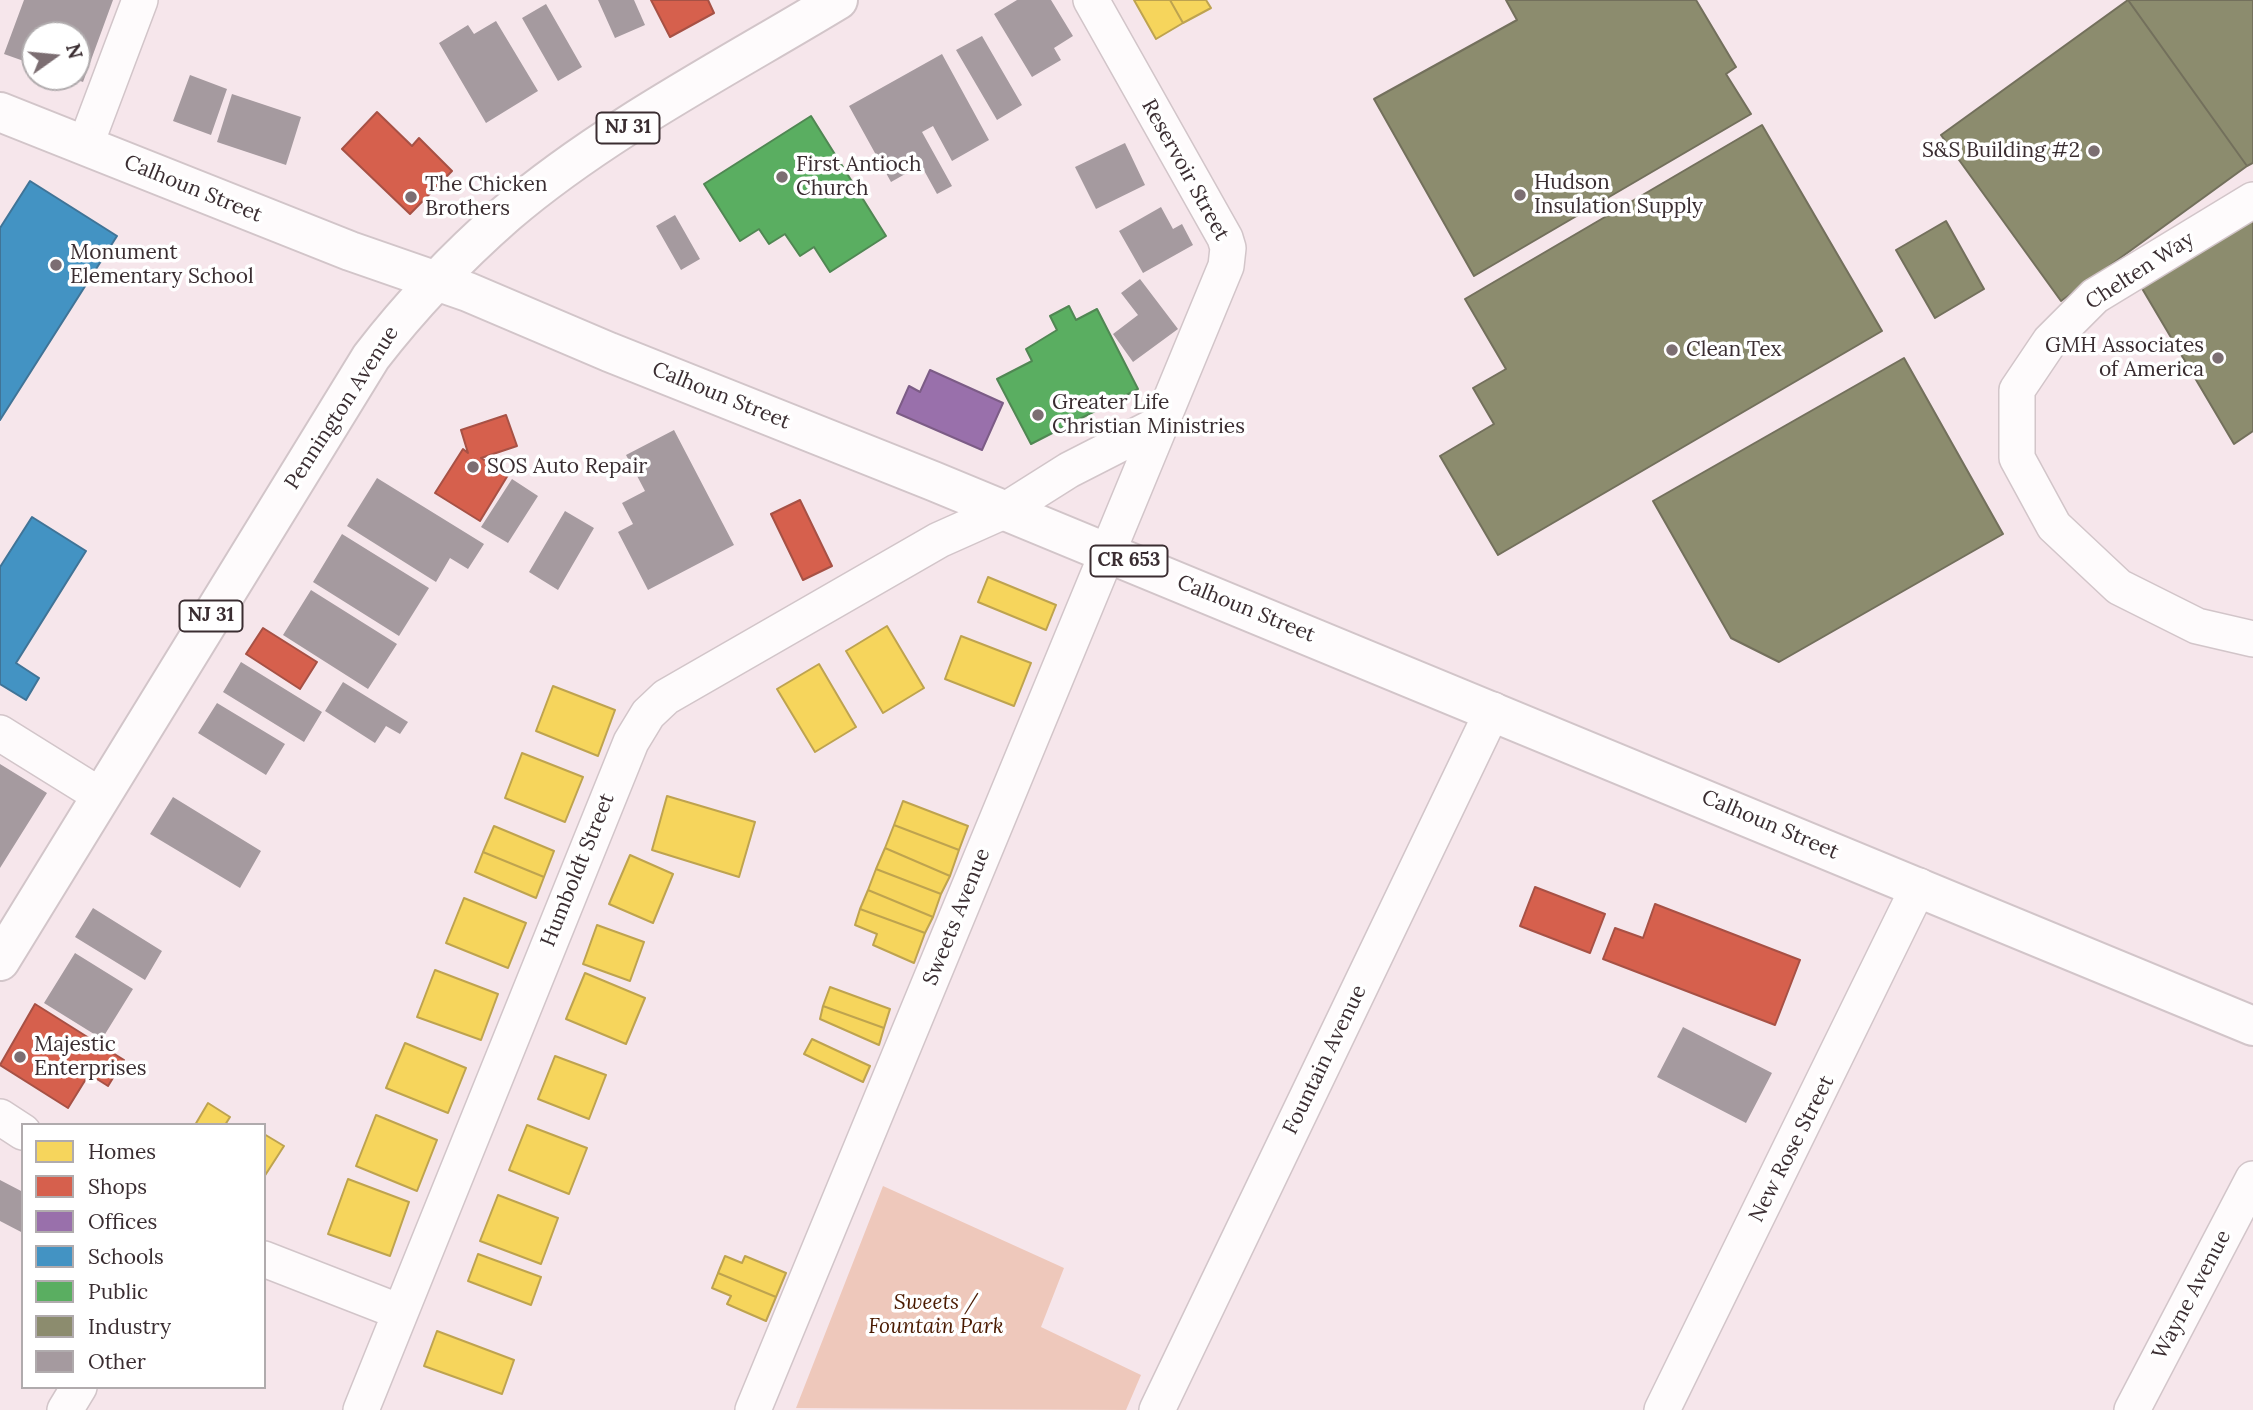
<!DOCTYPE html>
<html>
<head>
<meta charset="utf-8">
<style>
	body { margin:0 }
	#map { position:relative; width:2253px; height:1410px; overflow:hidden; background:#f6e6eb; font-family:Lora,serif }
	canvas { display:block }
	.legend { position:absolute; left:21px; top:1123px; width:245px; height:266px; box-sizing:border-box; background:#fff; border:2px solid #b0abad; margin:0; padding:9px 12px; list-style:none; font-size:21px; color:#3a2d31 }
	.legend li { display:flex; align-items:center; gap:14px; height:35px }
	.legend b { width:35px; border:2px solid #b0abad }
	.north { position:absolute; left:21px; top:21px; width:70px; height:70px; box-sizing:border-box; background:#fff; border:2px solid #b0abad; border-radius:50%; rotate:75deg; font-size:19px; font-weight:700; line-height:28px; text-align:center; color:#3a2d31 }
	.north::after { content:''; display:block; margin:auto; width:24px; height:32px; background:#7c6e72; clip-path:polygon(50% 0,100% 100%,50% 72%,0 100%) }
</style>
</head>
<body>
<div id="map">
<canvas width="2253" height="1410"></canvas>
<ul class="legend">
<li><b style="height:19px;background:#f6d55c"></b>Homes</li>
<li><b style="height:19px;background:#d6604d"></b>Shops</li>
<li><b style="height:19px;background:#9970ab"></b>Offices</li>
<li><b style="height:19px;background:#4393c3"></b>Schools</li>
<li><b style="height:19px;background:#5aae61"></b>Public</li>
<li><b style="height:19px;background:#8c8c6e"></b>Industry</li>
<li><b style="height:19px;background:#a59a9f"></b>Other</li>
</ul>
<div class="north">N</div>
</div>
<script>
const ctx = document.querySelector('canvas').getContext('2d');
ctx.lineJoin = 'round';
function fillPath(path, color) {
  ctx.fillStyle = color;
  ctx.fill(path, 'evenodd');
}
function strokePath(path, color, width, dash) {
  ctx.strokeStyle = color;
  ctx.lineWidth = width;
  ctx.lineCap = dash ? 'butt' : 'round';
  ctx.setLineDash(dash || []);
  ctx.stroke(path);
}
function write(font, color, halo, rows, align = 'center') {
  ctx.font = font + ' Lora,serif';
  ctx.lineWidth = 7;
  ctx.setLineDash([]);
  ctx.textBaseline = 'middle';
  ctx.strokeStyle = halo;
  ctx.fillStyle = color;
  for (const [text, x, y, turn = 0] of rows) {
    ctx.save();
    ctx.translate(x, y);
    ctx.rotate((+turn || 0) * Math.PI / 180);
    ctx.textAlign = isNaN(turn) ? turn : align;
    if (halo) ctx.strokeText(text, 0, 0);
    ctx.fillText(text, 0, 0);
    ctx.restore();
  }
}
const green = new Path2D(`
	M883,1186L1064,1268L1041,1327L1141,1375L1126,1410L796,1408Z`);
const homes = new Path2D(`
	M1134,0H1170L1183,23L1156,39Z
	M1170,0H1206L1211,8L1183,23Z
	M988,577L1056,605L1046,630L978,602Z
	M887,626L924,688L883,713L846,651Z
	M961,636L1031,663L1014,706L945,679Z
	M819,664L856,727L815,752L777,689Z
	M553,686L615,710L598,756L536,731Z
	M522,753L583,777L565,822L505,798Z
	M667,796L755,822L739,877L652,850Z
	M903,801L968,826L959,850L894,825Z
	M894,825L959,850L950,876L885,848Z
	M494,826L554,851L544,877L483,852Z
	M885,848L950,876L941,894L876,869Z
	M483,852L544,877L536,898L475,872Z
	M630,855L673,874L653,923L609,904Z
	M876,869L941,894L933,917L868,890Z
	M868,890L933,917L925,933L860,909Z
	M464,898L526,923L508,968L446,943Z
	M860,909L925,933L914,963L873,945L877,934L855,925Z
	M597,925L644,942L630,981L583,964Z
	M435,970L498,994L481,1040L417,1017Z
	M585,973L645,998L626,1044L566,1019Z
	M830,987L890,1009L884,1028L823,1006Z
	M823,1006L884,1028L879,1045L820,1019Z
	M812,1039L870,1066L863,1082L804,1054Z
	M405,1043L466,1068L448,1113L386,1088Z
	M555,1056L606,1075L589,1119L538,1099Z
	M208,1103L230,1117L225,1125H195Z
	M376,1115L437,1140L417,1191L356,1166Z
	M527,1125L587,1148L569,1194L509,1170Z
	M264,1134L284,1146L264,1177Z
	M348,1179L409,1202L390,1256L328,1234Z
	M498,1195L558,1218L541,1264L480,1241Z
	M478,1254L541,1277L531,1305L468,1281Z
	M725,1256L742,1263L745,1256L786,1273L776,1297L718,1273Z
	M718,1273L776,1297L766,1321L727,1304L731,1296L712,1288Z
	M437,1331L514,1360L502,1394L424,1366Z`);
const shops = new Path2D(`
	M651,0H708L714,13L670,37Z
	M377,112L412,146L419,138L452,171L410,214L342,149Z
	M506,415L517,446L481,458L508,475L480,521L435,493L463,449L468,453L461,430Z
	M800,500L832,566L803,580L771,514Z
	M263,628L317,662L300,689L246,654Z
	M1535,887L1605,914L1590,953L1520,926Z
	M1655,904L1800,960L1775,1025L1603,959L1615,928L1643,938Z
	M35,1004L124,1060L108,1086L89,1074L68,1108L0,1065Z`);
const offices = new Path2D(`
	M930,370L1003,403L982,450L897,413L909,386L920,392Z`);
const schools = new Path2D(`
	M30,181L117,236L0,420V228Z
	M32,517L86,551L16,663L39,678L26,700L0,684V567Z`);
const public = new Path2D(`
	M811,116L886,236L830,272L814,247L800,256L785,234L769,244L759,229L740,241L704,184Z
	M1069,306L1076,320L1097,309L1138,389L1031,444L997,379L1032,361L1026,349L1057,330L1050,316Z`);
const industry = new Path2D(`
	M1506,0H1696L1736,67L1726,74L1751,114L1474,276L1374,99L1517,20Z
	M2128,0L2247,166L2061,301L1941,135Z
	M2128,0H2253V163L2247,166Z
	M1762,125L1882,331L1498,555L1440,456L1494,424L1473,388L1506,369L1465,299Z
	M2253,218V431L2234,444L2140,285Z
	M1946,221L1984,289L1935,318L1896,250Z
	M1904,358L2003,534L1779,662L1731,638L1653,501Z`);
const building = new Path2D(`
	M24,0H113L83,82L70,77H77V35H35V65L4,54Z
	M598,0H634L645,25L615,38Z
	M1017,0H1051L1073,36L1054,48L1061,60L1032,77L994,14Z
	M546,4L582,67L558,81L522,18Z
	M496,21L538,91L486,123L439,43L468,25L474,34Z
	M982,36L1022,105L997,120L956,50Z
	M942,54L989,140L952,161L933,126L922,132L952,186L937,194L921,165L891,182L849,106Z
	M190,75L227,89L211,135L173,121Z
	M232,94L301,117L286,165L217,142Z
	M1125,143L1145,185L1096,209L1075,167Z
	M1161,207L1173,229L1182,224L1193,245L1143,273L1119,231Z
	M675,215L700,259L681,270L656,226Z
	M1140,279L1178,329L1133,362L1113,334L1138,315L1121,293Z
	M674,430L734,545L648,590L618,532L633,524L622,503L645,491L626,455Z
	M377,478L484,544L468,569L450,558L436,582L347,526Z
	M512,479L538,496L508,543L481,527Z
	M565,511L594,528L558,590L529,572Z
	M342,534L429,588L399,636L313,582Z
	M311,590L397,644L368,689L283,635Z
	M241,662L322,712L304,742L223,692Z
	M343,682L408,722L400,734L386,726L375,743L325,711Z
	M217,703L285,744L266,775L198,733Z
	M0,764L47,793L0,868Z
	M173,797L261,851L240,888L150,834Z
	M93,908L162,951L145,980L75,937Z
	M75,953L133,989L102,1039L44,1003Z
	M1683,1027L1772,1073L1746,1123L1657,1077Z
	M0,1180L23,1192V1233L0,1221Z`);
const street = new Path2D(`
	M85,146L140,0
	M2253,200L2095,296L2050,341L2017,390V458L2054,526L2119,587L2197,626L2253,639
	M0,733L101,796
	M0,1117L23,1132
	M264,1259L400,1312
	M65,1410L79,1387
	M361,1410L631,742L648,714L666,697L939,540L1004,511L1069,470L1161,423
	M753,1410L1226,266L1228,248L1225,238L1091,0
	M1157,1410L1493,710
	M1662,1410L1919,886
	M2132,1410L2253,1179`);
const primary = new Path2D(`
	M0,112L350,251L468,292L609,352L933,481L2253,1026
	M0,961L371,357C411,305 457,257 506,214C603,131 729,66 838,0`);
const markers = [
	[2094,151,7,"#7c6e72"],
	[782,177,7,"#7c6e72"],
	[1520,195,7,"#7c6e72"],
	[411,197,7,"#7c6e72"],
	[56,265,7,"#7c6e72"],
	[1672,350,7,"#7c6e72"],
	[2218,358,7,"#7c6e72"],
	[1038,415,7,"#7c6e72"],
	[473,467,7,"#7c6e72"],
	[20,1057,7,"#7c6e72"]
];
const shields = [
	[628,128,63],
	[1129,561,77],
	[211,616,63]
];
const shieldNames = [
	["NJ 31",628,128],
	["CR 653",1129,561],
	["NJ 31",211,616]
];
const poiNames = [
	["S&S Building #2",2080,151,"right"],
	["First Antioch",796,165],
	["Church",796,189],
	["Hudson",1534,183],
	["Insulation Supply",1534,207],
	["The Chicken",425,185],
	["Brothers",425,209],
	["Monument",70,253],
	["Elementary School",70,277],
	["GMH Associates",2204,346,"right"],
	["of America",2204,370,"right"],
	["Clean Tex",1686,350],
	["Greater Life",1052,403],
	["Christian Ministries",1052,427],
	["SOS Auto Repair",487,467],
	["Majestic",34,1045],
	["Enterprises",34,1069]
];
const streetNames = [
	["Reservoir Street",1185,170,61],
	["Calhoun Street",193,189,22],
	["Chelten Way",2140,271,-33],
	["Calhoun Street",721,396,22],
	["Pennington Avenue",342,408,-57],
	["Calhoun Street",1246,609,22],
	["Calhoun Street",1770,825,23],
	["Humboldt Street",578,870,-68],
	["Sweets Avenue",957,917,-68],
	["Fountain Avenue",1325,1060,-64],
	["New Rose Street",1792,1149,-63],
	["Wayne Avenue",2192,1295,-62]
];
const parkNames = [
	["Sweets /",936,1303],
	["Fountain Park",936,1327]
];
fillPath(green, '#eec8bb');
fillPath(homes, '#f6d55c');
strokePath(homes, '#bea34f', 2);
fillPath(shops, '#d6604d');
strokePath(shops, '#a75145', 2);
fillPath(offices, '#9970ab');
strokePath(offices, '#7c5c86', 2);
fillPath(schools, '#4393c3');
strokePath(schools, '#407497', 2);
fillPath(public, '#5aae61');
strokePath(public, '#508753', 2);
fillPath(industry, '#8c8c6e');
strokePath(industry, '#73705c', 2);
fillPath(building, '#a59a9f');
strokePath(street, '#d2c5c9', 38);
strokePath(primary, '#d2c5c9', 42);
strokePath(street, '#fefbfc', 35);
strokePath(primary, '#fefbfc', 38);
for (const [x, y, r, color] of markers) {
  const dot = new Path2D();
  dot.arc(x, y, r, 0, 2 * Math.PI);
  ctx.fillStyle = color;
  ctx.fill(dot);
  strokePath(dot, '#fff', 2.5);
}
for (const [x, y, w] of shields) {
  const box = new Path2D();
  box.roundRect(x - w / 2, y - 15.5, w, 31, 5);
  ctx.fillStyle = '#fff';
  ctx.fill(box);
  strokePath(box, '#3a2d31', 2);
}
write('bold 19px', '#3a2d31', null, shieldNames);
write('21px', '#3a2d31', '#fff', poiNames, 'left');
write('21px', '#3a2d31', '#fff', streetNames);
write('italic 21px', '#4a1a00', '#fff', parkNames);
</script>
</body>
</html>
